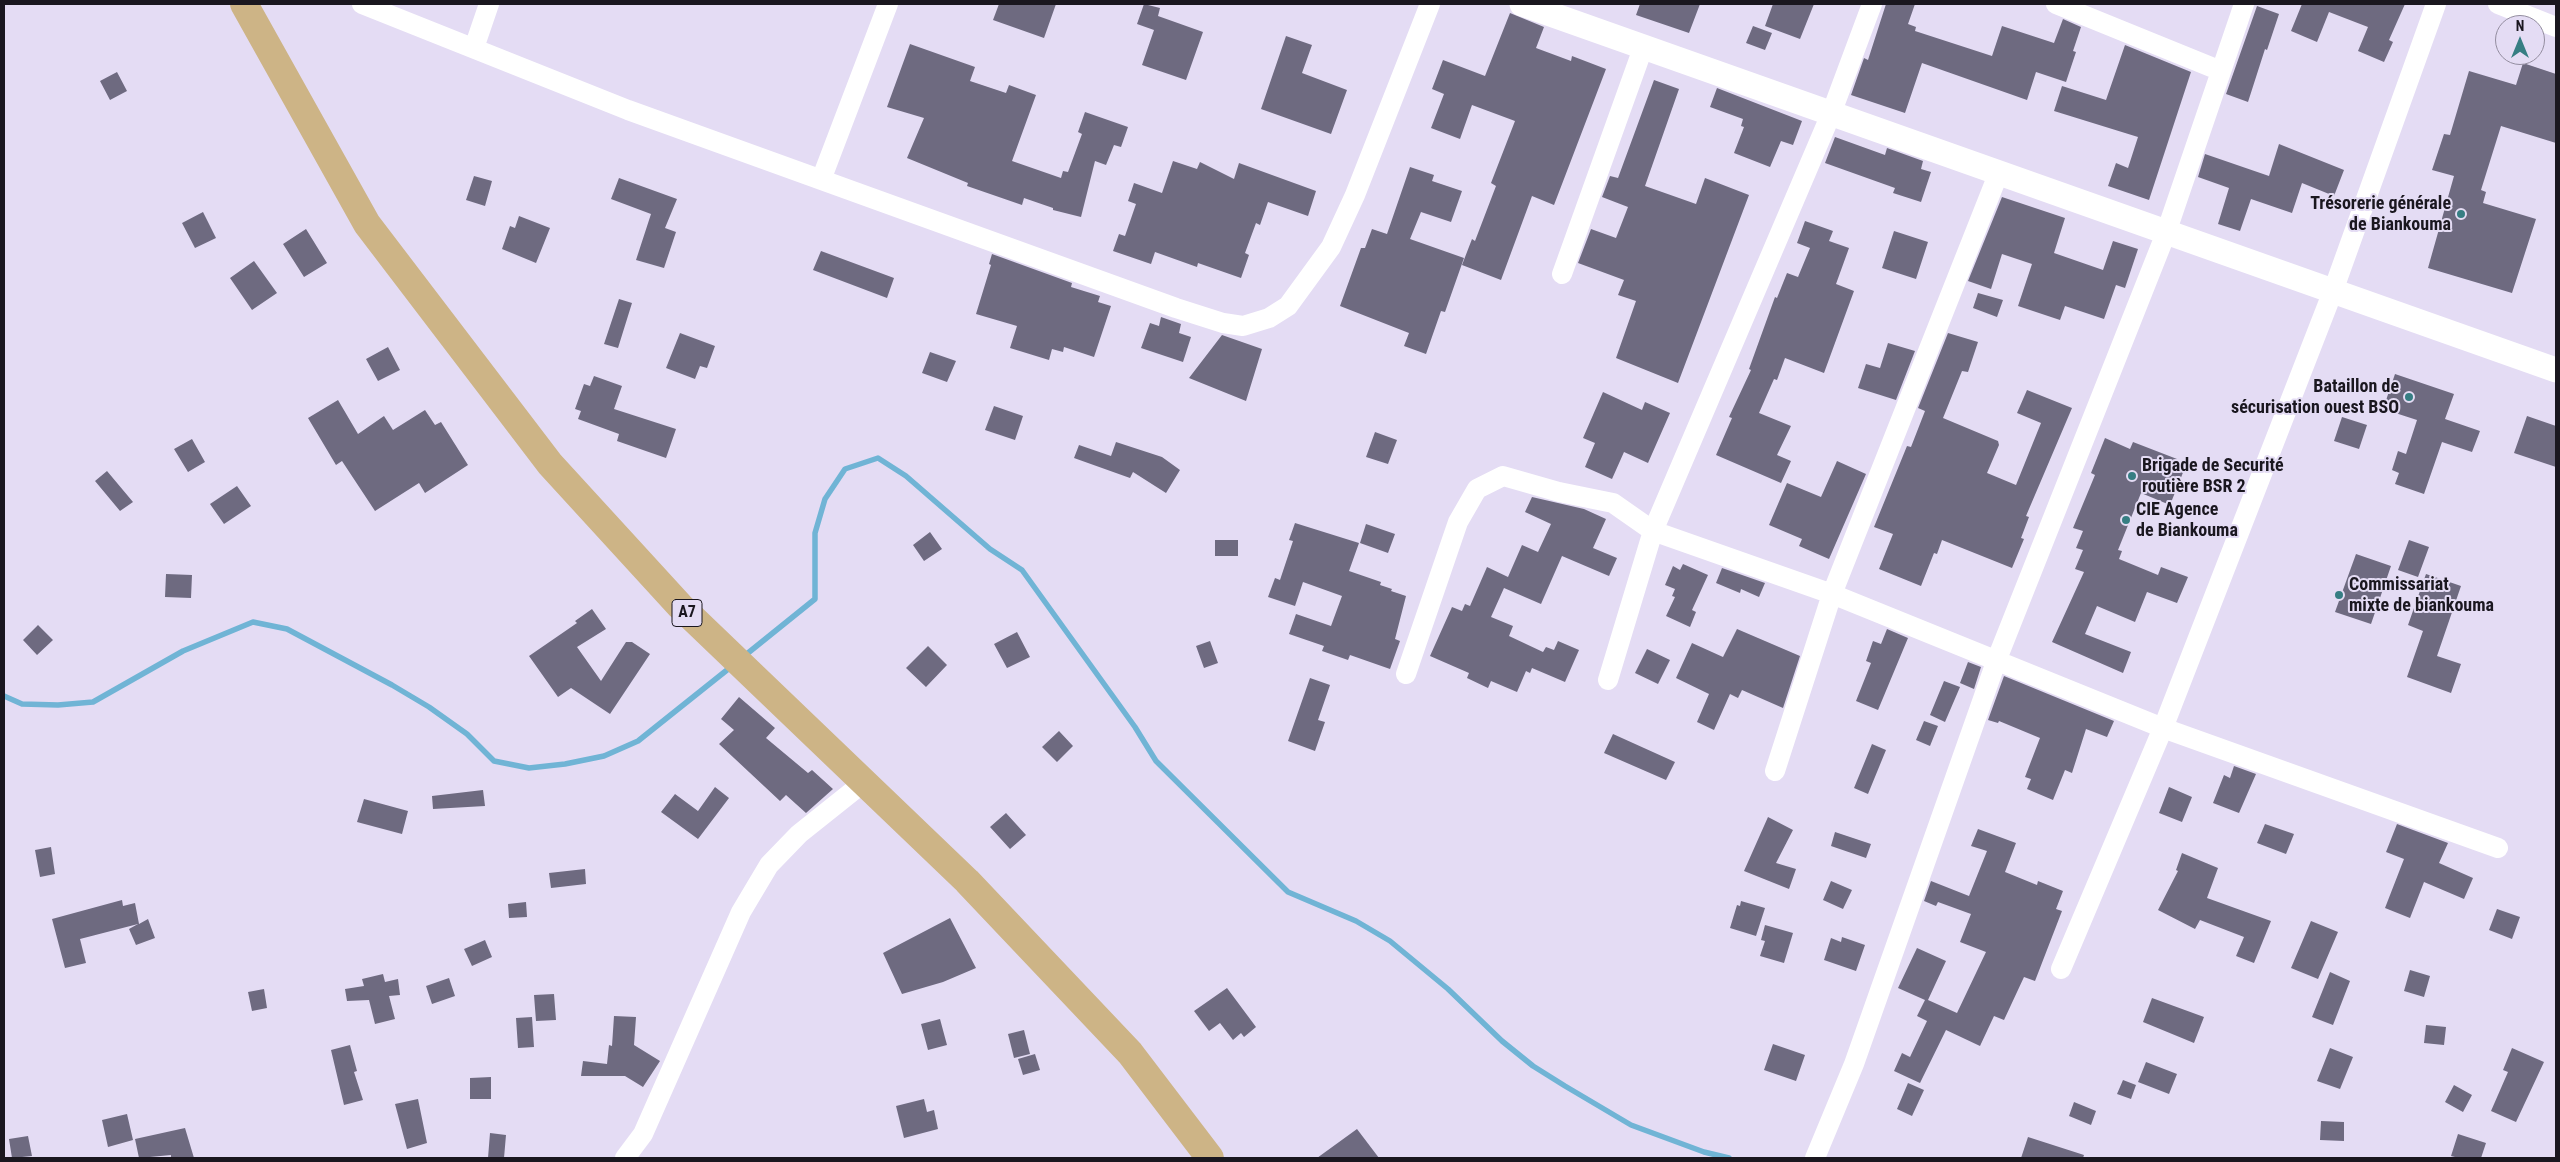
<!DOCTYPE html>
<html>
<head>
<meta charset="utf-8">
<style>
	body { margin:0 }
	#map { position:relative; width:2560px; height:1162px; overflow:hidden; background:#e4dcf4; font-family:"Roboto Condensed",sans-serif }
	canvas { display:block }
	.frame { position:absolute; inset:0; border:5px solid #1a171f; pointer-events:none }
	.north { position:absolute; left:2495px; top:15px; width:50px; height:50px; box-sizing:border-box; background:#e4dcf4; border:1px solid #938d9f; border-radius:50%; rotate:0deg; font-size:14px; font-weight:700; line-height:20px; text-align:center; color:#1a171f }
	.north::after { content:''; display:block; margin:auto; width:18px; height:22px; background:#367e83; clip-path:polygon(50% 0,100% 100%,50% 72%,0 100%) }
</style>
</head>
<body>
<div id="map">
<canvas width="2560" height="1162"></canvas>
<div class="frame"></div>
<div class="north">N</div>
</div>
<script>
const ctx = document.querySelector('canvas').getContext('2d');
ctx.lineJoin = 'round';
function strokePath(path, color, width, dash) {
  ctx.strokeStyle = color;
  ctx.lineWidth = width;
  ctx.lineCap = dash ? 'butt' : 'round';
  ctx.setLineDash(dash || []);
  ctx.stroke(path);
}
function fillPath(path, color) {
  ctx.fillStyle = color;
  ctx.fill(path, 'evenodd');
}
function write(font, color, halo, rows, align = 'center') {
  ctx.font = font + ' "Roboto Condensed",sans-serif';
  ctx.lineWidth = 4;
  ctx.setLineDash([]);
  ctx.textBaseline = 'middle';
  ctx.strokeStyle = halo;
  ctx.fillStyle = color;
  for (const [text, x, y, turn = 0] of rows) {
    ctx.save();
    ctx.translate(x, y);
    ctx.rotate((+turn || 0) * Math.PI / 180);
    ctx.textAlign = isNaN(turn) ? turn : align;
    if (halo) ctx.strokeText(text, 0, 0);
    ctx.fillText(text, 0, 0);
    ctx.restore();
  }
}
const stream = new Path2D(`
	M743,657L815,599V533L825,499L845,469L878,458L906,476L990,549L1022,570L1135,727L1156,761L1288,892L1356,921L1390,941L1448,989L1502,1041L1533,1066L1565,1086L1631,1125L1704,1152L1729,1158
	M4,696L22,704L58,705L93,702L183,651L253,622L287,629L392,685L429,707L467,734L494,761L529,768L565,764L604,756L638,741L732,666`);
const building = new Path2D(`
	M999,4H1056L1044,38L993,20Z
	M1144,4L1160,8L1158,16L1203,32L1186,80L1142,65L1154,30L1137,24Z
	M1640,4H1700L1689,33L1636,15Z
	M1773,4H1814L1800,39L1765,26Z
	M1886,4H1915L1908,24L1916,27L1915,31L1992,56L2002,26L2054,43L2063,19L2081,27L2073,51L2076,52L2066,82L2036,72L2027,100L1922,63L1905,113L1851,95L1864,58L1868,60Z
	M2302,4H2405L2389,40L2393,42L2384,62L2358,51L2368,27L2329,12L2317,42L2291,31Z
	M2257,6L2279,14L2267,50L2265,49L2248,102L2226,94Z
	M1510,13L1544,27L1536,48L1571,61L1572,56L1606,69L1554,205L1532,196L1501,280L1462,265L1472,239L1475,241L1496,186L1491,183L1515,121L1472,105L1460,139L1431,128L1444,94L1432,89L1443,60L1485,76Z
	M1753,26L1772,33L1765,50L1746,43Z
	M1286,36L1312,45L1302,73L1347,90L1331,134L1261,109Z
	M910,44L975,67L970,81L1006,93L1009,85L1036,95L1012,161L1061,178L1063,171L1068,172L1082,134L1078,132L1085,112L1128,127L1121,147L1114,145L1106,165L1095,161L1081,217L1053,210V208L1024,198L1022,205L967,186L968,183L907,158L924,118L887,107Z
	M2125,45L2191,72L2149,200L2108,186L2116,163L2128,168L2138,137L2054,111L2062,86L2106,100Z
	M2523,63L2556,74V143L2501,126L2481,190L2486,192L2483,203L2536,219L2512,293L2428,268L2454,176L2432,170L2444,134L2450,135L2469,71L2516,85Z
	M117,72L127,91L110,100L100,81Z
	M1654,80L1679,89L1645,186L1696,204L1705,178L1749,195L1678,383L1616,358L1636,301L1618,295L1624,280L1578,263L1591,229L1616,238L1628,207L1602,197L1610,176L1618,178Z
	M1717,88L1802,121L1793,145L1781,141L1770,167L1734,153L1744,127L1741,126L1743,119L1710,107Z
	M1835,137L1885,155L1887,148L1923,161L1921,169L1931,172L1921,202L1893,193L1895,188L1825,163Z
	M2279,144L2344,170L2334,196L2302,183L2292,213L2251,199L2240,231L2218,224L2229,188L2198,177L2205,154L2269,176Z
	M1173,161L1197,169L1200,162L1234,179L1239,163L1316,191L1308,216L1268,202L1260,225L1256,223L1245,253L1249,255L1241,278L1198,263L1197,267L1155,252L1151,264L1113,251L1119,234L1125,236L1136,204L1128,201L1134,183L1162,193Z
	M1410,167L1434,175L1432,181L1462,191L1451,222L1421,212L1410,239L1464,258L1445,312L1441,311L1426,354L1404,346L1409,333L1340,306L1361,248H1365L1372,229L1387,234Z
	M474,176L492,181L485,206L466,200Z
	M619,178L677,199L665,228L676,232L664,268L636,260L651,214L611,199Z
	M2002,197L2065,218L2054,253L2103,270L2113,241L2138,249L2125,288L2116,285L2104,319L2065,306L2060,320L2018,306L2032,264L2002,254L1991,289L1968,281Z
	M203,212L216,238L195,248L182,223Z
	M519,216L550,228L536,263L502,249L510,226L515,228Z
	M1805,221L1833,231L1829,241L1849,248L1836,284L1854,291L1824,373L1785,358L1777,380L1774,379L1759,413L1791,426L1777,455L1791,461L1781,483L1716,455L1732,418L1729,417L1751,370L1749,369L1775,297L1777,298L1787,273L1798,277L1810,248L1797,243Z
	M306,229L327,263L304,277L283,244Z
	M1894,231L1928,242L1916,279L1882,268Z
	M821,251L894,278L887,298L813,270Z
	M992,254L1072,283L1071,287L1100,296L1098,302L1111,306L1094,357L1064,347L1063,352L1052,349L1049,360L1010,348L1017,326L976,314L991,265L989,264Z
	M254,261L277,293L252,310L230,278Z
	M1978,293L2003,300L1997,317L1973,308Z
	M619,299L632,303L618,348L604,344Z
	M1161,317L1181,324L1179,333L1191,337L1183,362L1141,348L1150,323L1159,326Z
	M680,333L715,346L707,368L700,366L695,379L666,368Z
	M1948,333L1978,342L1968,372L1962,371L1943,418L1998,441L1999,445L1987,473L2016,485L2041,423L2017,413L2027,390L2072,408L2026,516L2029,517L2021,538L2024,539L2012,568L1942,540L1937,554L1934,553L1921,586L1879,569L1893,534L1874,527L1907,446L1911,447L1925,411L1918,408Z
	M1222,335L1262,349L1246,401L1189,378Z
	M1888,343L1915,351L1896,400L1858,388L1866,364L1880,368Z
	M388,347L400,370L378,381L366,359Z
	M930,352L956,361L947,382L922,373Z
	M2395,374L2454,394L2445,419L2480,431L2472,452L2442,442L2424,494L2395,484L2399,473L2392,470L2398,451L2406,454L2417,420L2383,409Z
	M594,376L622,386L614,409L676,429L666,458L617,441L619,434L578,419L581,411L575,409L584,384L590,386Z
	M1603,392L1642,410L1645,402L1670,413L1648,463L1624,452L1612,479L1585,467L1595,443L1583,438Z
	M338,400L358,434L384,416L393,430L425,410L435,425L441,422L468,465L425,493L419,483L375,511L342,461L336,465L308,418Z
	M994,406L1023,416L1015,440L985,430Z
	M2527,416L2556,426V467L2514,453Z
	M2342,417L2367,425L2359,449L2334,441Z
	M1375,432L1397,440L1388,464L1366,457Z
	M2105,438L2130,449L2133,442L2177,459L2174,466L2184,470L2170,505L2141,493L2118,550L2122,551L2119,559L2158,575L2161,567L2188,577L2177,603L2147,592L2135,622L2097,606L2085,634L2131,652L2123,673L2052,642L2084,572L2075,569L2083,550L2076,548L2083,531L2073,528L2095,475L2091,473Z
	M192,439L205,462L188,472L174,449Z
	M1116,442L1162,457L1180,470L1166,493L1133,472L1130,478L1074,458L1079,445L1111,456Z
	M1837,461L1866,474L1829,559L1799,546L1802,539L1769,525L1787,483L1821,497Z
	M107,471L133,502L120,511L95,481Z
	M237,486L251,506L224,524L210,504Z
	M1532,497L1584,509L1606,519L1593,548L1617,558L1609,576L1562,556L1541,604L1504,588L1491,617L1513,626L1509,636L1543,652L1546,647L1554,650L1558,641L1579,650L1565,682L1532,668L1530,673L1526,671L1517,692L1491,681L1488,688L1467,678L1469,673L1430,656L1452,607L1462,611L1465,604L1470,606L1487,567L1508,577L1522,545L1538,552L1551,524L1525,512Z
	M1295,523L1359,543L1349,571L1381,582L1380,585L1392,589L1391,591L1406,596L1395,639L1400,641L1390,669L1350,655L1348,660L1322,651L1324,646L1289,634L1296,614L1331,626L1342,596L1303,582L1295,606L1268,597L1275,578L1280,580L1293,541L1289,540Z
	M1366,524L1395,534L1388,553L1360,543Z
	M930,532L942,549L924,561L913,545Z
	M1215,540H1238V556H1215Z
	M2409,540L2429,547L2418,577L2398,570Z
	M2356,554L2391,566L2371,624L2335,612Z
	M1683,564L1708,575L1692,610L1696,612L1690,627L1666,616L1675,597L1672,596L1675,589L1665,585L1673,566L1680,570Z
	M1722,568L1765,583L1759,597L1741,589L1740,593L1716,583Z
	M166,574L192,575L191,598L165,597Z
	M2426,574L2461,586L2437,656L2461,664L2451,693L2407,677L2423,631L2408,625Z
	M592,609L606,629L577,647L601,681L626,642H632L650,654L610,714L571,688L558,697L529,656L577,623L575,621Z
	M38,625L53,640L37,655L23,640Z
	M1737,629L1800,656L1783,708L1742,690L1738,698L1730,694L1714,730L1697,722L1709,694L1676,678L1692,643L1723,657Z
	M1887,629L1908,638L1878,710L1856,701L1871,663L1866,661L1873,641L1881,644Z
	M1017,632L1030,657L1007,668L994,644Z
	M1210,641L1218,663L1204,668L1196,646Z
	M928,646L947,665L926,687L906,668Z
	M1647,649L1670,660L1658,684L1635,673Z
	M1968,662L1981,667L1974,689L1960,683Z
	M2004,676L2114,721L2107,737L2086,729L2072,773L2065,770L2053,800L2027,789L2031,779L2025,777L2040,738L1999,721L1998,723L1988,720Z
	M1310,678L1330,685L1318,720L1325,722L1315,751L1288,741Z
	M1944,681L1960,687L1945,722L1930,715Z
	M739,697L775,728L766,738L808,773L812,770L833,789L806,813L786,795L780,801L719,744L734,730L721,719Z
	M1924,721L1938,726L1930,746L1916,740Z
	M1059,731L1073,746L1057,762L1042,747Z
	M1613,734L1675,762L1666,780L1604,753Z
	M1872,744L1886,750L1868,794L1854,788Z
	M2234,766L2256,774L2239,813L2213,803L2224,775L2230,778Z
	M715,787L729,798L698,839L661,812L675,794L698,811Z
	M2169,787L2192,797L2182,822L2159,813Z
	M483,790L485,806L433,809L432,796Z
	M364,799L408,811L402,834L357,822Z
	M1006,813L1026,835L1010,849L990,827Z
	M1768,817L1793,830L1776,863L1796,869L1789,889L1744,871Z
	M2265,824L2294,834L2286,854L2257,843Z
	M2397,824L2448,843L2439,863L2473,878L2464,899L2424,882L2410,918L2385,908L2404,859L2386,852Z
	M1978,829L2016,843L2005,872L2037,885L2038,881L2063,891L2056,909L2062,911L2035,981L2024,977L2004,1020L1994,1016L1980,1046L1946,1030L1920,1083L1894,1071L1902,1053L1910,1057L1927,1021L1917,1016L1925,1000L1898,988L1917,948L1946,961L1928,1000L1957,1013L1986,952L1960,942L1971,914L1938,902L1936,906L1924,901L1931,881L1969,896L1987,851L1971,846Z
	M1835,832L1871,844L1866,858L1831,846Z
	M51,847L55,874L40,877L35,850Z
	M2182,853L2218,868L2207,898L2271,921L2254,963L2236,956L2244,937L2200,920L2195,929L2158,910L2178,871L2176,870Z
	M585,869L586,884L551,888L549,873Z
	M1831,881L1852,890L1843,909L1823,900Z
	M122,900L123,906L135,903L139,924L148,919L155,938L136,945L129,929L138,924L80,939L86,963L65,968L52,919Z
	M1741,901L1765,908L1756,936L1730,928L1737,905L1740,906Z
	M526,902L527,917L509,918L508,904Z
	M2497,909L2520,917L2512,939L2489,930Z
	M950,918L976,968L943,982L902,994L883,953Z
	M2311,921L2338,932L2318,979L2291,968Z
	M1765,925L1793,933L1784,963L1760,956L1765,941L1761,940Z
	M1842,937L1865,945L1856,971L1824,960L1831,938L1841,942Z
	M485,940L492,957L472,966L464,949Z
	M2410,970L2430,976L2424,997L2404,991Z
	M2330,972L2350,981L2333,1025L2312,1017Z
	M383,974L385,982L398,979L400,995L389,996L395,1019L375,1024L369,1000L347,1001L345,989L364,986L362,979Z
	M449,978L455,996L432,1004L426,986Z
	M1227,988L1256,1027L1244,1037L1241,1033L1233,1040L1220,1023L1209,1031L1194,1011Z
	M264,989L267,1008L252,1011L248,992Z
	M554,994L556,1020L536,1021L534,995Z
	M2152,998L2204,1017L2194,1043L2143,1022Z
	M614,1016L636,1017L634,1045L660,1061L643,1087L625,1076H581L583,1061L607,1064L609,1045L612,1046Z
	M532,1017L534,1047L518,1048L516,1018Z
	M940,1019L947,1045L928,1050L921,1024Z
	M2426,1025L2446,1027L2444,1045L2424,1043Z
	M1024,1030L1030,1054L1014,1058L1008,1034Z
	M1773,1044L1805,1055L1796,1081L1764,1070Z
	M350,1045L357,1071L354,1072L363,1100L344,1105L331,1050Z
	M2330,1048L2353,1057L2340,1089L2317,1081Z
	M2512,1048L2544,1062L2516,1122L2491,1111L2508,1072L2503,1070Z
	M1035,1054L1040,1070L1023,1075L1018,1059Z
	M2146,1062L2177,1074L2169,1094L2138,1082Z
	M491,1077V1099H470V1078Z
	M2123,1080L2136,1085L2131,1099L2117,1094Z
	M1908,1083L1924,1090L1912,1116L1897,1109Z
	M2454,1085L2472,1095L2463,1112L2445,1102Z
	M418,1099L427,1143L407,1149L395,1104Z
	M924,1099L927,1112L934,1110L938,1129L904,1138L896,1106Z
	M2074,1102L2096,1111L2091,1125L2069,1116Z
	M127,1114L133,1140L108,1147L102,1120Z
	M2321,1121L2344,1122V1141L2320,1140Z
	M185,1128L194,1158H171V1155L139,1158L135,1139Z
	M1357,1129L1379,1158H1317Z
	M490,1133L506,1135L504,1158H488Z
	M2458,1134L2486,1143L2481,1158H2459L2451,1156Z
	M28,1136L32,1156L12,1158L9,1139Z
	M2028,1137L2084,1155L2083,1158H2021Z`);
const minor = new Path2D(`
	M362,4L628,110L1176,308L1223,323L1243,326L1269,318L1288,306L1331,247L1355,195L1430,4
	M2056,4L2221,71
	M2498,4L2556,27
	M474,48L489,4
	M821,180L888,4
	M1562,274L1643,48
	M1406,674L1458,522L1477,489L1503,476L1559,492L1613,503L1653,531L1832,594L2163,728L2498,848
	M1608,680L1653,531L1831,114L1872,4
	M1775,771L1832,594L1999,172
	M2061,969L2163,728L2333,291L2436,4
	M625,1158L643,1134L741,912L769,865L799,834L863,783
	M1815,1158L1854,1064L1997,659L2166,233L2244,4`);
const tertiary = new Path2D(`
	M1522,4L2556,370`);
const primary = new Path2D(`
	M244,4L367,224L550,464L680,606L967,881L1130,1053L1210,1158`);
const markers = [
	[2461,214,5,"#367e83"],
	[2409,397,5,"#367e83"],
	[2132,476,5,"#367e83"],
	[2126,520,5,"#367e83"],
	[2339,595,5,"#367e83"]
];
const shields = [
	[687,613,30]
];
const shieldNames = [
	["A7",687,613]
];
const poiNames = [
	["Trésorerie générale",2451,204,"right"],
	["de Biankouma",2451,225,"right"],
	["Bataillon de",2399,387,"right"],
	["sécurisation ouest BSO",2399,408,"right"],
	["Brigade de Securité",2142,466],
	["routière BSR 2",2142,487],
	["CIE Agence",2136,510],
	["de Biankouma",2136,531],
	["Commissariat",2349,585],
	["mixte de biankouma",2349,606]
];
strokePath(stream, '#70b4d5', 5.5);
fillPath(building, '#6e6a80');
strokePath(minor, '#fff', 20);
strokePath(tertiary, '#fff', 25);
strokePath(primary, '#cdb486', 28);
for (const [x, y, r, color] of markers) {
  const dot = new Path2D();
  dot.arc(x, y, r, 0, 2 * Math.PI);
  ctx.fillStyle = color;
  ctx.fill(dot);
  strokePath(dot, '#e4dcf4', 2);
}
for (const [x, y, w] of shields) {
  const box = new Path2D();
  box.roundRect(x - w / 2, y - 13.5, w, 27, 4);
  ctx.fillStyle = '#e4dcf4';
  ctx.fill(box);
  strokePath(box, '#1a171f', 1);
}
write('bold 16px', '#1a171f', null, shieldNames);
write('bold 18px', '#1a171f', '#e4dcf4', poiNames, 'left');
</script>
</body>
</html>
